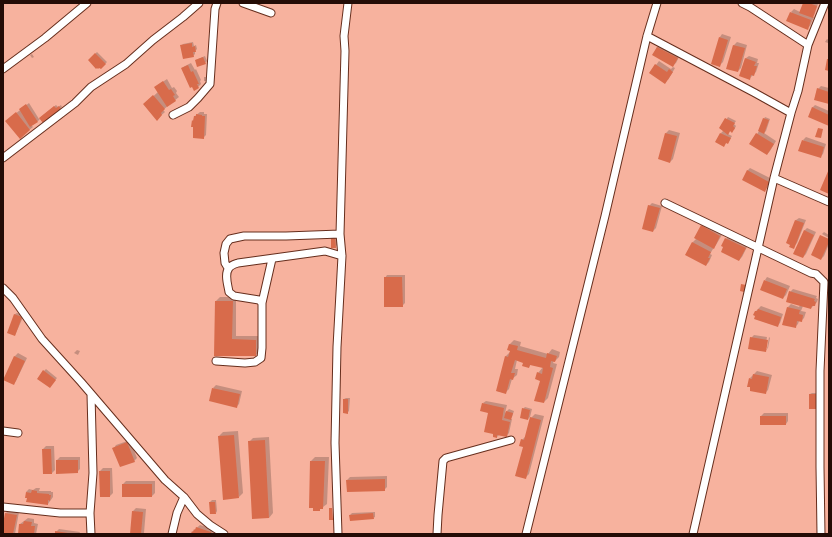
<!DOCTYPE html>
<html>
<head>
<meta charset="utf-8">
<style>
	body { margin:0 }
	#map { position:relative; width:832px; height:537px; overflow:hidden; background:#f7b29e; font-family:"Source Sans 3",sans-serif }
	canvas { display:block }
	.frame { position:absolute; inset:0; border:4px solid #240c06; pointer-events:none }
</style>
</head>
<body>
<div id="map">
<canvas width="832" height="537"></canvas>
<div class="frame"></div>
</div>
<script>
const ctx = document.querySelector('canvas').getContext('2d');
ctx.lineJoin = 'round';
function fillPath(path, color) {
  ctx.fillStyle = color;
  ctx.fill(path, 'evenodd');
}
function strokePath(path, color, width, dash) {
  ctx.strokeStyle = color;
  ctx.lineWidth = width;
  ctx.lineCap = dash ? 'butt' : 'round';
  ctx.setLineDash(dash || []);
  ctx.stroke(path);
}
const shadow = new Path2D(`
	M804,3H815L818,4L814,15L812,17H814L810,26L807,28L791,12L794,9L800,12Z
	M722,34L731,37L723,62L720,65V37Z
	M827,39L829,40L828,43L825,42Z
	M193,42L194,46L196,45L197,49L195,51V54L193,56L181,46L183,44Z
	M737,42L747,45L741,68L738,71L728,68L734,45Z
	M660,44L680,55L676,63L673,65L653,55L657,47Z
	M97,52L107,62L101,68L89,60Z
	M32,54L34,57L32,58L30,55Z
	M205,56L207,61L205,63L196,60L198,59Z
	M749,56L758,59L757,63H759L756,72L750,78L746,58Z
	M659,61L671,69L673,67L675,68L668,80L650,73Z
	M191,63L195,70L196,69L201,80L200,81L201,84L198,87L182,68L185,66Z
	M204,77H209L207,81H204Z
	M167,79L172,88L174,87L177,91L176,93L179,97L163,110L165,112L157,119L147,102L158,92V85Z
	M821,86L829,88V103L818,89Z
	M29,103L39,119L42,116L56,105L58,107L61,105L62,107L60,109L41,118L38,121L31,125L33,127L20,137L10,118Z
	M815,105L829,111V125L812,108Z
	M200,112H204V114H207L206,135L203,138L194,126L193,121L194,119L195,116Z
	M728,117L736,121L734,124L736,126L734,130H731L728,134L732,136L729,141L727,142L724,145L717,141L721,133L724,130L721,128Z
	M765,117L770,119L766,131L764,133L776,141L770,151L767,154L751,144L759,131L764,119Z
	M669,130L680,133L673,159L670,162L666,133Z
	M806,137L826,144L823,154L820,157L803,140Z
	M750,168L772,179L767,188L764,191L747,171Z
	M652,203L662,206L656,228L653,231L649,206Z
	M799,218L806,220L797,243L793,247L791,244L796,220Z
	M704,223L723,233L716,245L713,248V249L710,254L712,255L709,262L706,265L687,254L693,242L697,238L701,226Z
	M807,228L816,232L806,254L803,257L804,231Z
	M824,232L829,235V238L822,234Z
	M334,235H337V245L335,247Z
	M729,236L748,245L742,257L739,260L726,239Z
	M829,240V244L824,256L821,259Z
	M387,275H405V303L402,306L385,278Z
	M767,277L790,286L786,295L783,298L765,280Z
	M793,289L817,296L816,298L818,299L817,302L811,308L803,306L801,311L806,312L804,318L801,321H799L798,324L795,327L788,307L791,304L799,307L800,305L790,292Z
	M220,297H236V336H260V351L256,355H215L216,301Z
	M761,306L783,314L780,323L777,326L756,311Z
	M17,313L24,315L16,333L15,335L8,332L15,314Z
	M754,335L767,337L765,349H767L769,337L770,338L768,348L765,351L751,338Z
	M514,340L521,342L520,346L548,354L552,349L560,352L559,357L555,361H554L553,363L557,364L548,398L544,402L541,380L538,373L543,367L531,364L529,367L524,362L517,360L515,369H518L517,375L512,379L509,389L505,393L497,391L506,356L510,352V344Z
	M77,350L80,351L78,355L74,353Z
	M18,353L27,358L16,381L13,384L5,380L15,356Z
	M46,369L57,378L51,385L44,371Z
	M757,371L772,375L768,390L765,393L750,378Z
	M216,385L242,391L239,404L236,407L213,388Z
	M812,393H818L817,406L815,408L810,394Z
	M346,398H350L349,411L347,413L344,399Z
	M486,401L507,405L505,413L509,409L514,411L512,417L510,419H512L509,433L506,436L499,435L497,437L490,412L483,403Z
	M525,407L532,409L530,417L528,419L523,409Z
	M764,413H788V421L786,424L761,416Z
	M535,414L544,416L529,474L525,478L524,446L522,440L526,436L531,418Z
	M238,431L243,493L239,497L219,436L223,432Z
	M269,437L273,513L269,518L249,442L253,438Z
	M130,440L137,458L134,461L114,448L116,445Z
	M46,446H54L55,470L52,473L43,449Z
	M60,457H80V469L77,472L57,460Z
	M315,457H329L327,504L319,510L311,461Z
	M103,468H112L113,493L110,496L100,471Z
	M387,476V487L384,490H348L347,480L350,477Z
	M126,481H155V493L152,496L123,484Z
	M36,488H40L39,491H51V492H53V497L48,504L26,492L29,489L33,490Z
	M212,500H216L217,511L216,513L210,502Z
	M136,508L146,509L144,533L143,534H131L133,511Z
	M9,510L19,512L15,534H3L6,513Z
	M375,512V517L373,518L350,515L352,513Z
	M28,518L34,519V523L38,524L36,534H19L20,524Z
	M200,525L214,529L212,534H190Z
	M59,529L80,532L79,534H56V532Z`);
const building = new Path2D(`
	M803,3H809L817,6L813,18L799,13Z
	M790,12L811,20L808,30L786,21Z
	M719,37L728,40L720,67L711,64Z
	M192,43V47L195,46L196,52H193L194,57L183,59L180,45Z
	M733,45L745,48L738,72L726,69Z
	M657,47L678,58L673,67L652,55Z
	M95,53L106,64L101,69L99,68L98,69L97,68L96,69L88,60Z
	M203,57L206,64L197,67L195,60Z
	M745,58L756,62L754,66H757L754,76L751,75L750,80L739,76Z
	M827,59H829V71L825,70Z
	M655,64L667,72L669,69L673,72L665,84L649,73Z
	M188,65L191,72L193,71L199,84H197L199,88L194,91L192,87L190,88L181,68Z
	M163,81L169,90L171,89L175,95L173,96L176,101L167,107L154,87Z
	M817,88L829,92V104L814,100Z
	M153,95L165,109L161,113L162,115L157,121L143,104Z
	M26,104L38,122L30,127L19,109Z
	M54,106L56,108L59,106L61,109L43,123L39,118Z
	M812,107L829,115V126L808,117Z
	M16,112L30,130L20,139L5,121Z
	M196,114L202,115V116H205L204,139L193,138V127H191L192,120L193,121L194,116H196Z
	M725,118L735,123L733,126L735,128L732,133L730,131L728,135L719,128Z
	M763,118L769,120L764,134L758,131Z
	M818,128L823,129L821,138L815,137Z
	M665,133L677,136L670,163L658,159Z
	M720,133L731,138L728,144L726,143L724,147L715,142Z
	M756,133L774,144L767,155L749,144Z
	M802,140L824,147L821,158L798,151Z
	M829,169V194L820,190Z
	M747,170L769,182L765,192L742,180Z
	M648,205L660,208L653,232L642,229Z
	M795,220L804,223L794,249L789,247L790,245L786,243Z
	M701,225L720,236L714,249L694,238Z
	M804,230L814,235L803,258L793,254Z
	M820,235L829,239V242L821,260L811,255Z
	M335,236L336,248H331V237Z
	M725,238L746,248L739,261L721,252L723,247L721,246Z
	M692,242L711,252L708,258H710L706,266L685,255Z
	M384,277H402L403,307H384Z
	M764,280L787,289L783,299L760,290Z
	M741,284L746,285L744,292L740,291Z
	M789,291L815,299L814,301L816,302L815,306H812L811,309L786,302Z
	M215,301H233L232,339L256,340V356H214Z
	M787,307L800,310L799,314L803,315L802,322L797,321L796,328L782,325Z
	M758,309L781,317L778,327L754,319L755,316L753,315L755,311H757Z
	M14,314L22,317L15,336L7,333Z
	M750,337L768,340L766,352L748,349Z
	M509,344L518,346L517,350L546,358L547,353L557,356L555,362L551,361L550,367L553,368L544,403L534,401L540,381L535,379L537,372L542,374L543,368L530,365L529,368L522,366L523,363L515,360L511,373H515L513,380L510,379L506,394L496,391L505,356L508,357L510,351L507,350Z
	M14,356L25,361L14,385L3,380Z
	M43,370L56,380L50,388L37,379Z
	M753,374L769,377L766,394L750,391V387H747L749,378L752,379Z
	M212,388L240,394L237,408L209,401Z
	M809,394H816V409H809Z
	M343,399H348V414L343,413Z
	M482,403L504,408L502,420L510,422L507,437L497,435V438L493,437V434L484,432L488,413L480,411Z
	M522,408L530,410L528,420L520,418Z
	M506,411L513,413L511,420L504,418Z
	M760,416H786V425H760Z
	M530,417L541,420L526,479L515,476L523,447L519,446L521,439L524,440Z
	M234,435L239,498L223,500L218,436Z
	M265,440L269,518L252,519L248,441Z
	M127,442L135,462L120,467L112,448Z
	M42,449H51L52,474H43Z
	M56,460H78V473L56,474Z
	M310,461H325L323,509H320V511H313V508H309Z
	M99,471H110V497H100Z
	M385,479V491L347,492L346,480Z
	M122,484H152V497H122Z
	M32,490L37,491V493L49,494V495H51L50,501L48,500V505L26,502L27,498H25L26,492L31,493Z
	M209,502H215L216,514H210Z
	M329,508H332L333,520H329Z
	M132,511L143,512L141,534H130Z
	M5,513L17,515L13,534H3V524Z
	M373,513L374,519L350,521L349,515Z
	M24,521L32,522L31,526H35L34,534H18L19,524H23Z
	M196,527L211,532V534H191L192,531L193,532L194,529L195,530Z
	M55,531L68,533V534H55Z`);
const minor = new Path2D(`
	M243,3L271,13
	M742,3L750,7L808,45
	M647,36L755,93L791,113
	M3,69L45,38L87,3
	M173,115L189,107L198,98L210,84L215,9L217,3
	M3,158L75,103L91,87L126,64L153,40L183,17L199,3
	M774,178L829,202
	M665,203L811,273L816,274L824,282L820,371V467L821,534
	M228,268L225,263L224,253L226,244L230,239L244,236H286L340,234
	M3,288L13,298L42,339L81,382L165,480L184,497L197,514L210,525L224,534
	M262,303L272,259
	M216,361L245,363L255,362L261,358L262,348V303L259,300L234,296L229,292C228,285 224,274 229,268C231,265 235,264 238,263L325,251L342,256
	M3,431L18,433
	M3,507L60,513H90
	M91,534L90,513L93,473L91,394
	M172,534L177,513L184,497
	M338,534L335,443L337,347L342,256L340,234L345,51L344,36L348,3
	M437,534L438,515L443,461L446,458L511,440
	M526,534L605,216L647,36L657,3
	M693,534L774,178L791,113L798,91L808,45L825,3`);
fillPath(shadow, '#0003');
fillPath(building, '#d86b4b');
strokePath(minor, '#662e1d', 9);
strokePath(minor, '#fff', 7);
</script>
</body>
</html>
